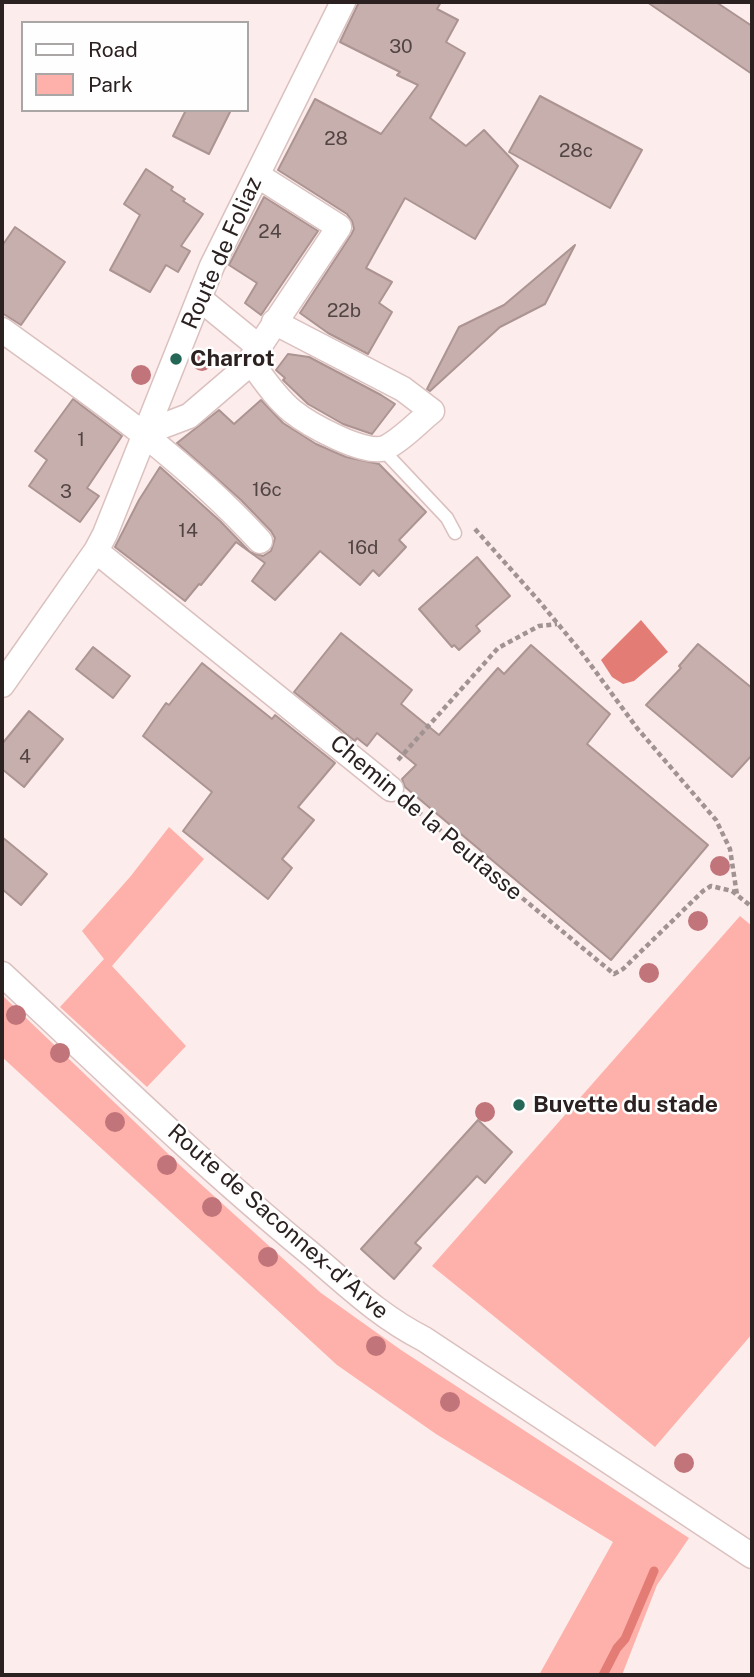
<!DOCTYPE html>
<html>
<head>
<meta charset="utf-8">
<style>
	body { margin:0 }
	#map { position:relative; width:754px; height:1677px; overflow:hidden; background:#fceceb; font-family:"Public Sans",sans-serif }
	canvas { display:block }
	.frame { position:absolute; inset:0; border:4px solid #2a2120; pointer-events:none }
	.legend { position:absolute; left:21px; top:21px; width:228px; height:91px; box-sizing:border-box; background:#fefefe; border:2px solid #a9a6a5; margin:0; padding:9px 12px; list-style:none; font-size:21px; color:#2a2120 }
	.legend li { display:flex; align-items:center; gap:14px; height:35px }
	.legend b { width:35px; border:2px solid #a9a6a5 }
</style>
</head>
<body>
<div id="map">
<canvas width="754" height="1677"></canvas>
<div class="frame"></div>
<ul class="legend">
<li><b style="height:9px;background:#fff"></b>Road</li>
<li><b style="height:19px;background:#feb1aa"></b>Park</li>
</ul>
</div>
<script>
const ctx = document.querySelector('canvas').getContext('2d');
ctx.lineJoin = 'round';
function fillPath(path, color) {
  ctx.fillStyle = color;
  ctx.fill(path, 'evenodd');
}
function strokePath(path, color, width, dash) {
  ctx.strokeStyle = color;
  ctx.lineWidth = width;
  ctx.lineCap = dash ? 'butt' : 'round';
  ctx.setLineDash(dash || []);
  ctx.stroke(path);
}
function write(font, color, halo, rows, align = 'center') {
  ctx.font = font + ' "Public Sans",sans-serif';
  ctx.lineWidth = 5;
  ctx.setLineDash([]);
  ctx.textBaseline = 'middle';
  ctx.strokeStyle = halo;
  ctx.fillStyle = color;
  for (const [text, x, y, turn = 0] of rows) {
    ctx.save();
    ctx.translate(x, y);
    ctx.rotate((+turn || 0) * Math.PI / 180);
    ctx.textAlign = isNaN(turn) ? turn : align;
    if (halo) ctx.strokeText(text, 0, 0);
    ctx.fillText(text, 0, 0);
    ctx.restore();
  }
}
const green = new Path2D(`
	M169,827L204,859L112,966L186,1046L147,1087L60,1007L104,959L82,931L130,877Z
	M740,916L752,926V1334L655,1447L432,1266Z
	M2,995L183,1168L321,1293L401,1350L689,1538L657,1585L622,1675H539L613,1542L436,1434L337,1365L2,1057Z`);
const water = new Path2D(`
	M641,620L668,652L634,681L623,684L612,677L601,660Z`);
const stream = new Path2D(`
	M603,1675L617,1648L625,1639L654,1571`);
const building = new Path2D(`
	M359,2H441L437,9L458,20L446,42L465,53L430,118L466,146L484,130L518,166L475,239L405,198L366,268L392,282L379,303L392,312L368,354L328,333L300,313L351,235L354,229L352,221L347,214L278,170L315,99L381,134L418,85L397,75L400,72L340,42Z
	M647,2H716L752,26V74Z
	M540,96L642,150L610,208L509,152Z
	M186,110H231L209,154L173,136Z
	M146,169L173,187L171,190L185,199L183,201L203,214L181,246L190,251L178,272L166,265L150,292L110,270L140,215L124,204Z
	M264,197L318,231L261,315L245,303L257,283L229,265Z
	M15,227L65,262L21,325L2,313V246Z
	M575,245L545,304L500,327L430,391L427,389L459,327L504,305Z
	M288,354L309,357L381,395L395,404L372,434L343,424L308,404L283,380L285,378L276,370Z
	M73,399L122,436L87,488L99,496L80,522L29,486L47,460L35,451Z
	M261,400L283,423L316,444L346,457L379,464L426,512L399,540L406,547L379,576L373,570L360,585L320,551L275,600L252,581L265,563L236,542L201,585L199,584L185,601L115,547L139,500L160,467L220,521L250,552L263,556L271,551L275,538L271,531L241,500L177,443L219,410L234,424Z
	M477,557L510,596L476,626L480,631L459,650L454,645L452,647L419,609Z
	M341,633L412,690L401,704L439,735L498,668L504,674L531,645L610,714L587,744L708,845L611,960L405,787L402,779L416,765L377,733L367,746L357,738L355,741L294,692Z
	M698,644L752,688V755L732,777L646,705L681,668L679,666Z
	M93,647L130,676L113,698L76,669Z
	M202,663L272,719L275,715L335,763L298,807L314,820L282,859L292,868L268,899L183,831L212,792L143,736L166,703L169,705Z
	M29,711L63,739L24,787L2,769V744Z
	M2,837L47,874L21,905L2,889Z
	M478,1120L512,1152L485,1183L477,1176L415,1243L421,1248L394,1279L361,1249Z`);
const path = new Path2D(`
	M475,529L539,601L582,653L637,728L716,820L730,849L737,895
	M398,760L498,648L539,626L557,624
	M411,806L614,974L623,969L703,891L711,886L732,891L752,907`);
const service = new Path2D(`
	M382,449L447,518L455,533`);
const minor = new Path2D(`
	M257,175L339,227L259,347
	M2,330C93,395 184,458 260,541
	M250,361C263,378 275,397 292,411C308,424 365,456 385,448C402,440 418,422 432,411L403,389L274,322
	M144,433L189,416L245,368L259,347L199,298
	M96,551L391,789
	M2,685L96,551L105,534L212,266L343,2
	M2,974C102,1067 200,1163 306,1250C346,1283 377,1315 424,1339L752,1556`);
const trees = [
	[202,361],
	[141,375],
	[720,866],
	[698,921],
	[649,973],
	[16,1015],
	[60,1053],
	[485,1112],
	[115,1122],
	[167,1165],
	[212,1207],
	[268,1257],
	[376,1346],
	[450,1402],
	[684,1463]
];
const markers = [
	[176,359,7,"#246757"],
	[519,1105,7,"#246757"]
];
const numberNames = [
	["30",401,47],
	["28",336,139],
	["28c",576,151],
	["24",270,232],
	["22b",344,311],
	["1",81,440],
	["16c",267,490],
	["3",66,492],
	["14",188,531],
	["16d",363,548],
	["4",25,757]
];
const streetNames = [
	["Route de Foliaz",222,253,-66],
	["Chemin de la Peutasse",426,818,40],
	["Route de Saconnex-d'Arve",278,1222,41]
];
const poiNames = [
	["Charrot",190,359],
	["Buvette du stade",533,1105]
];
fillPath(green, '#feb1aa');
fillPath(water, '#e47c76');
strokePath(stream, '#e47c76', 9);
fillPath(building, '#c7afad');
strokePath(building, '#ab9491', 2);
strokePath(service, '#dac1bf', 15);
strokePath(minor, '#dac1bf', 27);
strokePath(path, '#a09392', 4.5, [5, 3.5]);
strokePath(service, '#fff', 12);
strokePath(minor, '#fff', 24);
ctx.fillStyle = '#c17479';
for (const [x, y] of trees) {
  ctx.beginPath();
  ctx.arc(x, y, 10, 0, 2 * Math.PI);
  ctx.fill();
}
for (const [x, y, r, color] of markers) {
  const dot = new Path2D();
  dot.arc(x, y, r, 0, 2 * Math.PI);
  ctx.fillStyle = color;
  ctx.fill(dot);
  strokePath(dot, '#fefefe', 2.5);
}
write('19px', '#514443', null, numberNames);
write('23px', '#2a2120', '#fefefe', streetNames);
write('bold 23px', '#2a2120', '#fefefe', poiNames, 'left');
</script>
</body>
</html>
